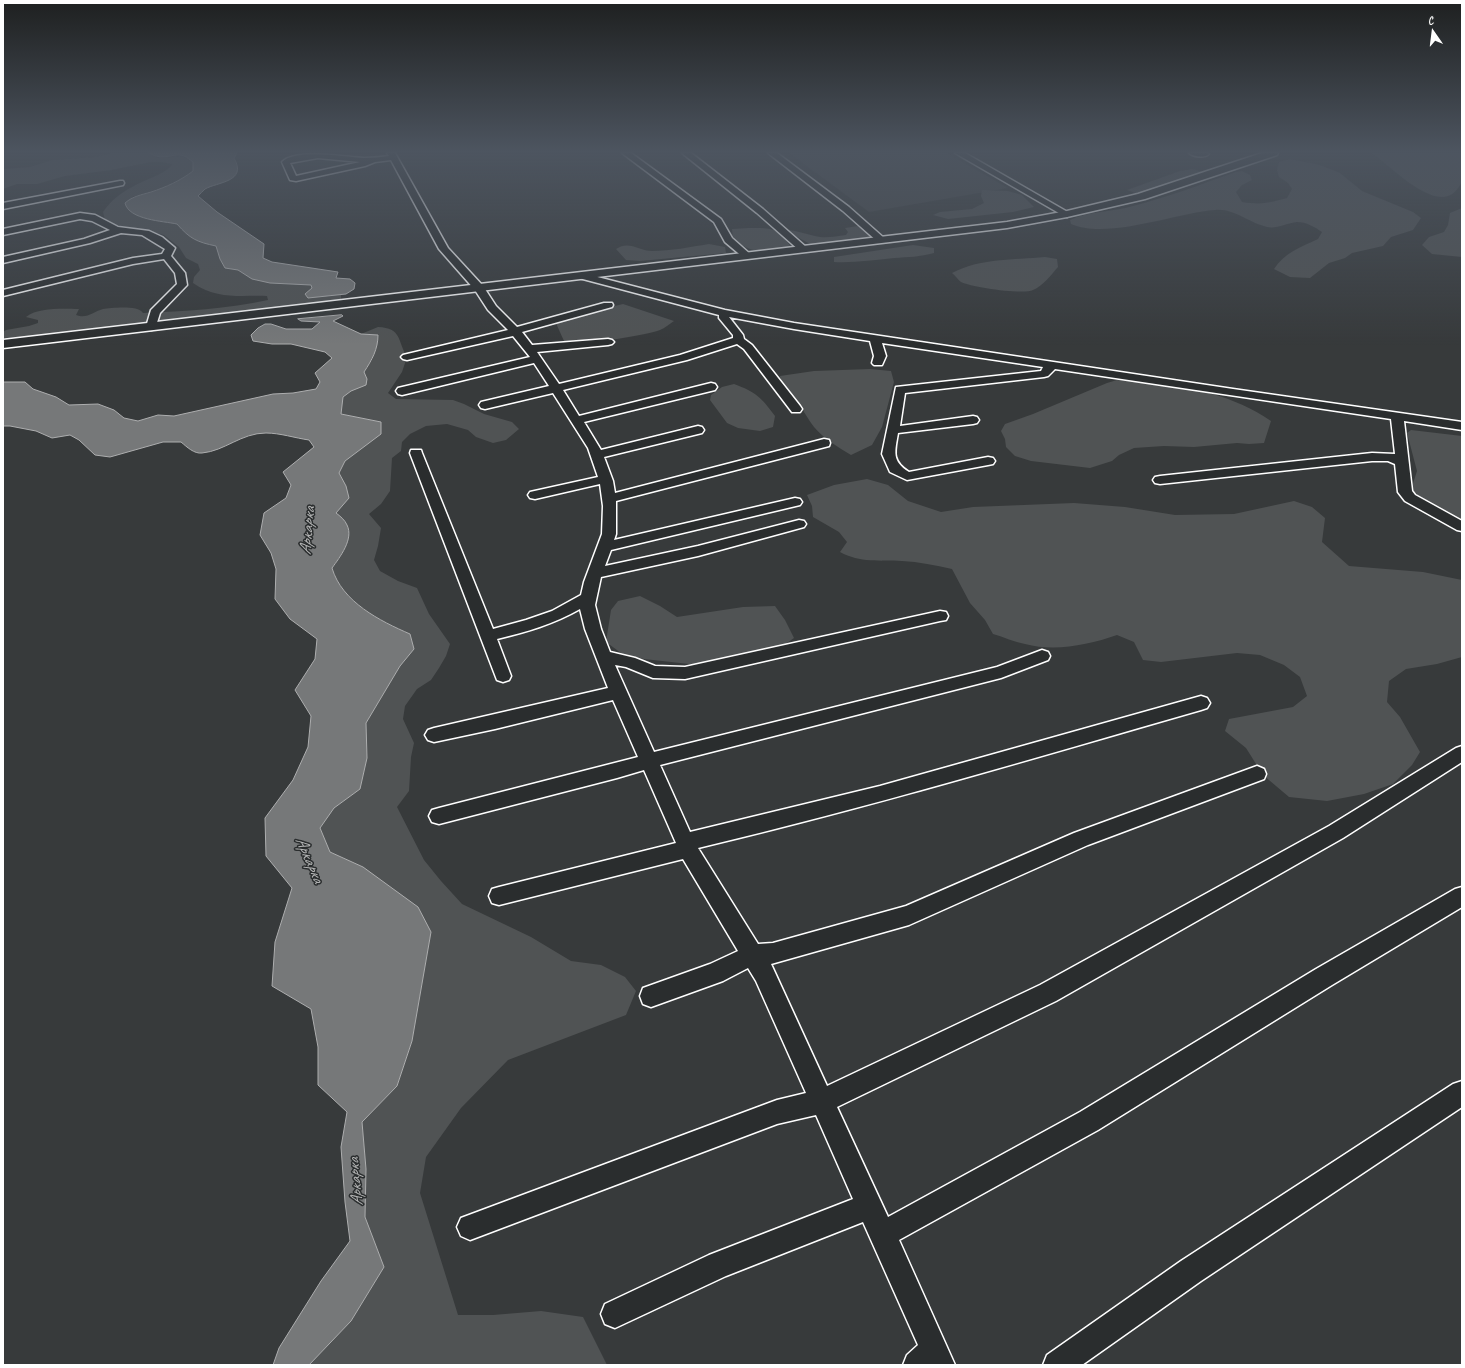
<!DOCTYPE html>
<html>
<head>
<meta charset="utf-8">
<style>
	body { margin:0 }
	#map { position:relative; width:1465px; height:1368px; overflow:hidden; background:#373a3b; font-family:Caveat,sans-serif }
	canvas { display:block }
	.frame { position:absolute; inset:0; border:4px solid #fff; pointer-events:none }
	.north { position:absolute; left:1413px; top:12px; width:40px; height:40px; -webkit-text-stroke:3px #2a2d2e; paint-order:stroke; rotate:346deg; font-size:11px; font-weight:700; line-height:16px; text-align:center; color:#fff }
	.north::after { content:''; display:block; margin:auto; width:14px; height:18px; background:#fff; clip-path:polygon(50% 0,100% 100%,50% 72%,0 100%) }
</style>
</head>
<body>
<div id="map">
<canvas width="1465" height="1368"></canvas>
<div class="frame"></div>
<div class="north">С</div>
</div>
<script>
const ctx = document.querySelector('canvas').getContext('2d');
ctx.lineJoin = 'round';
function fillPath(path, color) {
  ctx.fillStyle = color;
  ctx.fill(path, 'evenodd');
}
function strokePath(path, color, width, dash) {
  ctx.strokeStyle = color;
  ctx.lineWidth = width;
  ctx.lineCap = dash ? 'butt' : 'round';
  ctx.setLineDash(dash || []);
  ctx.stroke(path);
}
function write(font, color, halo, rows, align = 'center') {
  ctx.font = font + ' Caveat,sans-serif';
  ctx.lineWidth = 3;
  ctx.setLineDash([]);
  ctx.textBaseline = 'middle';
  ctx.strokeStyle = halo;
  ctx.fillStyle = color;
  for (const [text, x, y, turn = 0] of rows) {
    ctx.save();
    ctx.translate(x, y);
    ctx.rotate((+turn || 0) * Math.PI / 180);
    ctx.textAlign = isNaN(turn) ? turn : align;
    if (halo) ctx.strokeText(text, 0, 0);
    ctx.fillText(text, 0, 0);
    ctx.restore();
  }
}
const built = new Path2D(`
	M789,153H947L1008,188L869,212Z`);
const green = new Path2D(`
	M113,153H149L155,157L163,158L182,156L193,162V171C175,185 154,191 132,197L144,218L177,224C189,239 197,242 216,246L220,259L225,268L238,270L252,279L270,283L311,285L312,288L310,291L308,298L341,294V301L28,337L3,338V332L6,330L29,326L38,323V320L26,317C39,307 63,309 79,309L76,315C87,319 93,312 103,309C112,308 138,305 143,313C184,311 228,309 268,300L267,296C239,295 218,300 193,283L194,277L200,270L198,264L186,258L179,247L164,235L150,231L112,224L105,220L103,212C111,200 122,192 134,186C144,180 168,173 172,164L161,162H151L112,170L65,176L37,184H17L3,189V169L30,167L52,160L95,157Z
	M1371,153H1462C1462,161 1464,174 1462,181C1444,225 1391,165 1371,153Z
	M1290,159L1320,165L1340,173L1362,191L1413,212L1421,218L1413,230L1391,237L1383,246L1352,253L1345,258L1329,263L1310,278L1290,277L1274,269C1284,253 1301,247 1318,239L1322,232C1315,227 1306,222 1297,222C1287,223 1277,229 1267,227C1249,223 1234,208 1215,210C1175,213 1108,240 1071,224L1070,220C1089,211 1112,212 1133,206C1168,197 1202,184 1236,172L1242,171L1250,175L1252,180L1242,185L1236,192L1242,202C1262,205 1268,203 1287,198L1292,189L1288,183L1279,177L1277,170L1279,162Z
	M1193,169L1203,172L1138,194L1127,190L1180,171Z
	M982,190L1008,191L1022,195L1034,207L1013,212L948,219L933,215L940,212L972,209L984,203L981,196Z
	M1462,208V257L1432,254L1422,245L1429,237L1444,232L1448,225L1450,213Z
	M858,226L866,231L871,237L812,245L788,232V230C799,231 809,235 820,237C829,238 837,236 846,235L848,232L845,228Z
	M749,228C772,228 777,227 791,247C763,251 758,256 733,240L732,229Z
	M709,244L725,247L726,253L640,261L626,260L616,249C629,240 639,251 652,251C671,251 690,247 709,244Z
	M913,245L934,248V253C920,257 908,257 894,258C873,260 854,263 834,262V257Z
	M1045,257L1057,259L1058,267C1051,275 1043,286 1033,290C1023,295 971,287 961,282C958,280 955,275 952,273C980,258 1014,260 1045,257Z
	M623,304L674,321C669,324 665,328 660,330C643,336 580,346 564,341L555,321Z
	M378,327C402,328 397,340 407,357L402,372L388,393L396,399L453,400L464,404L484,414L512,422L519,429L506,440L493,443L476,437L468,430L447,424L426,426L410,434L402,442L401,451L392,458L390,491L381,504L369,514L381,528L378,546L374,560L380,571L398,581L417,588L429,614L450,644L446,656L439,668L431,680L417,689L405,706L403,719L414,743L411,757L409,791L397,807L424,860L441,881L462,904L531,937L571,961L601,965L625,977L636,991L626,1015L508,1060L461,1108L426,1157L420,1193L458,1315H493L541,1311L583,1317L607,1365H309L351,1321L384,1267L365,1217L366,1169L362,1122L397,1086L412,1041L431,932L363,867L330,852L320,828L334,808L360,789L367,758L366,723L400,666L414,649L410,634C380,621 342,602 332,567L341,556L347,525L336,513L346,486L339,473L345,461L361,449L354,417L341,414L343,397L367,379L364,372L372,360L378,336L361,334Z
	M870,369L891,371L894,382L882,427L872,445L851,455C838,447 824,439 814,427C807,418 802,407 795,399C789,392 781,385 780,376L814,371Z
	M1117,380C1128,382 1138,381 1148,382C1194,388 1233,395 1271,421L1264,443L1249,444L1237,443L1194,447L1164,446L1134,448L1119,455L1112,461L1090,468L1031,461L1015,456L1006,447L1005,439L1001,431L1005,424L1033,414L1107,383Z
	M734,384C756,392 761,397 775,416L773,427L760,431L738,428L727,423L710,400L711,395L722,387Z
	M1411,430L1462,436V521L1423,501L1411,490L1417,471L1407,433Z
	M867,479L888,485L908,501L941,512L973,507L1074,503L1125,507L1175,515L1234,514L1294,501L1312,507L1325,518L1322,542L1349,566L1423,572L1462,580V657L1437,664L1406,669L1389,681L1387,702L1400,717L1420,752L1412,765L1393,784L1364,794L1327,801L1289,797L1263,775L1246,748L1225,731L1229,719L1293,707L1307,696L1300,677L1284,665L1260,655L1237,653L1161,662L1143,660L1134,642L1117,635C1088,645 1055,652 1025,644C1014,642 1004,637 993,634L985,620L970,603L952,569C935,565 919,562 902,561C880,560 860,563 840,552L847,542L839,532L813,517L812,506L807,495L834,485Z
	M640,596L660,606L677,617L743,607L775,606L785,620L794,638L781,647L698,665L644,659L621,653L606,642L611,610L618,601Z`);
const water = new Path2D(`
	M149,153H237L234,158C248,182 217,182 205,189C203,191 200,194 198,196L217,212L264,244L263,258L272,262L338,272L336,278L350,279L355,283L354,289L346,294L308,298L305,294L312,288L311,285L270,283L252,279L238,270L225,268L220,259L216,246C197,242 190,239 177,224C163,221 129,220 125,203C133,196 141,195 151,192C166,187 180,181 193,171V162C190,160 187,157 184,156C173,152 164,162 149,153Z
	M342,315L343,316L333,321L361,334L378,335C378,349 372,360 364,372L367,379L366,385L351,391L343,397L341,414L381,422V434L345,461L339,473L346,486L349,498L336,513C340,516 345,520 347,525C354,539 340,557 332,568C342,602 380,621 410,634L414,649L400,666L366,723L367,758L360,789L334,808L320,828L330,852L363,867L418,907L431,932L412,1041L397,1086L362,1122L366,1169L365,1217L384,1267L351,1321L309,1365H273L279,1348L321,1281L350,1241L345,1202L341,1147L347,1112L318,1085V1047L311,1009L272,986L275,942L292,888L266,856L265,818L293,780L308,747L311,716L295,690L315,659L317,639L290,619L275,599L276,569L271,553L260,535L264,513L286,498L291,485L283,472L314,447L309,440C295,438 280,433 266,433C241,433 225,451 202,453C194,454 187,447 181,442H163L110,457L95,455L79,440L70,435L52,438L36,431L10,426H3V382H25L33,389L56,397L69,405L98,404L114,410L124,418L138,421L158,415L174,416L273,394L293,393L316,389L320,382L315,373L332,358L325,352L291,344H272L253,341L251,335L258,328L265,324H271L286,329H312L320,322L301,321L298,319Z`);
const minor = new Path2D(`
	M387,153H395L448,248L483,286L496,306L517,327L604,303H612L613,305L612,307L522,332L532,345L608,339L612,340L614,342L612,344L608,345L537,352L559,384L680,355L733,338V335L719,318V315L579,278L577,276L582,273L725,310L794,323L1233,389L1462,422V430L1404,421L1412,491L1415,495L1462,521V531L1457,530L1405,501L1398,492L1395,464L1388,461H1372L1160,484L1155,483L1153,480L1155,477L1160,476L1372,453L1395,454L1391,419L1055,369L1048,376L1044,377L905,393L900,426L973,416L977,417L979,420L977,423L973,424L898,433C895,451 891,461 909,472L988,457L993,458L995,461L993,464L988,465L907,480L890,472L882,454L896,387L1041,371L1043,367L882,343L886,356L882,365H874L872,363L874,356L870,341L794,329L729,317L743,335L744,339L752,345L800,406L802,409L800,412H792L744,349L737,344L687,360L563,390L579,416L711,383L715,384L717,387L715,390L584,422L601,450L698,426L702,427L704,430L702,433L604,457L613,481L615,493L824,439L829,440L830,443L829,446L616,501V534L614,540L795,498L800,499L802,502L800,505L611,550L605,566L698,546L799,520L804,521L806,524L804,527L698,556L601,577L595,605L601,629L610,652L635,658L655,666L685,667L940,611L946,612L948,616L946,620L940,621L685,679L653,678L626,667L615,665L654,752L997,667L1042,650L1048,652L1050,656L1048,660L1001,678L660,765L690,832L880,786L1201,696L1207,698L1210,703L1207,708L1201,710C1034,758 867,808 698,848L758,944L773,943L906,906L1074,833L1257,766L1264,769L1266,774L1264,779L1088,845L909,925L771,964L827,1086L1040,985L1329,826L1456,748L1462,746V762L1343,838L1056,1001L837,1107L888,1217L1080,1112L1316,969L1455,889L1462,887V907L1332,985L1098,1130L899,1240L955,1365H903L907,1355L918,1345L863,1222L726,1276L615,1328L605,1324L601,1314L605,1304L709,1255L853,1199L816,1115L777,1124L470,1240L461,1236L457,1227L461,1218L777,1100L806,1093L756,981L748,968L723,981L651,1007L643,1004L640,996L643,988L710,964L738,951L683,859L499,905L492,903L489,896L492,889L499,887L676,843L644,770L617,778L439,824L432,822L429,816L432,810L439,808L638,757L613,700L495,729L434,742L428,740L425,735L428,730L434,728L608,688L585,629L580,609C554,624 526,632 497,639L511,676L509,680L503,682L497,680L410,453L411,450H421L422,453L493,629L526,620L552,611L581,595L584,582L602,534L603,506L600,484L535,499L530,498L528,495L530,492L598,477L588,448L553,393L485,409L481,408L479,405L481,402L549,386L534,363L402,395L398,394L396,391L398,388L530,357L513,336L407,360L403,359L401,357L403,355L508,330L488,310L475,290L439,249L391,160L375,162L365,166L296,181L290,180L282,162C295,148 346,157 364,158C372,158 381,157 389,156ZM318,158L360,162L296,176L290,163Z
	M622,153H631L721,219L732,238L750,254L752,256L750,258H744L725,242L714,222Z
	M682,153H691L763,209L806,247L808,249L806,251H800L757,213Z
	M768,153H777L849,207L884,238L886,240L884,242H878L843,211Z
	M955,153H965L1071,214L1067,217L1064,216Z
	M1189,153H1208L1209,154C1205,158 1194,157 1189,153Z
	M120,181H123L124,183L123,185L3,209V203Z
	M80,213L95,215L118,227L149,231L162,237L175,248L171,256L185,273L187,285L160,313L155,329L151,330L146,327L151,310L177,284L175,273L164,259L133,264L3,296V290L133,258L162,254L165,249L142,235L121,233L90,243L3,263V257L84,239L110,230L92,221L80,219L3,235V229Z
	M1462,1081V1107L1201,1281L1082,1365H1043L1047,1355L1181,1261L1453,1084Z`);
const major = new Path2D(`
	M1262,153H1278L1277,155L1145,199L1067,217L1007,228L3,348V340L1007,222L1067,211L1138,194Z`);
const waterNames = [
	["Аркарка",308,531,-85],
	["Аркарка",309,860,67],
	["Аркарка",356,1182,-95]
];
fillPath(built, '#444748');
fillPath(green, '#505354');
fillPath(water, '#767879');
strokePath(water, '#adaeaf', 1);
strokePath(minor, '#fff', 3);
strokePath(major, '#fff', 3);
fillPath(minor, '#2a2d2e');
fillPath(major, '#2a2d2e');
const sky = ctx.createLinearGradient(0, 0, 0, 345);
sky.addColorStop(0, '#1e2020');
sky.addColorStop(0.44, '#4d5560');
sky.addColorStop(1, '#4d556000');
ctx.fillStyle = sky;
ctx.fillRect(0, 0, 1465, 345);
write('italic 17px', '#b4b5b5', '#2a2d2e', waterNames);
</script>
</body>
</html>
